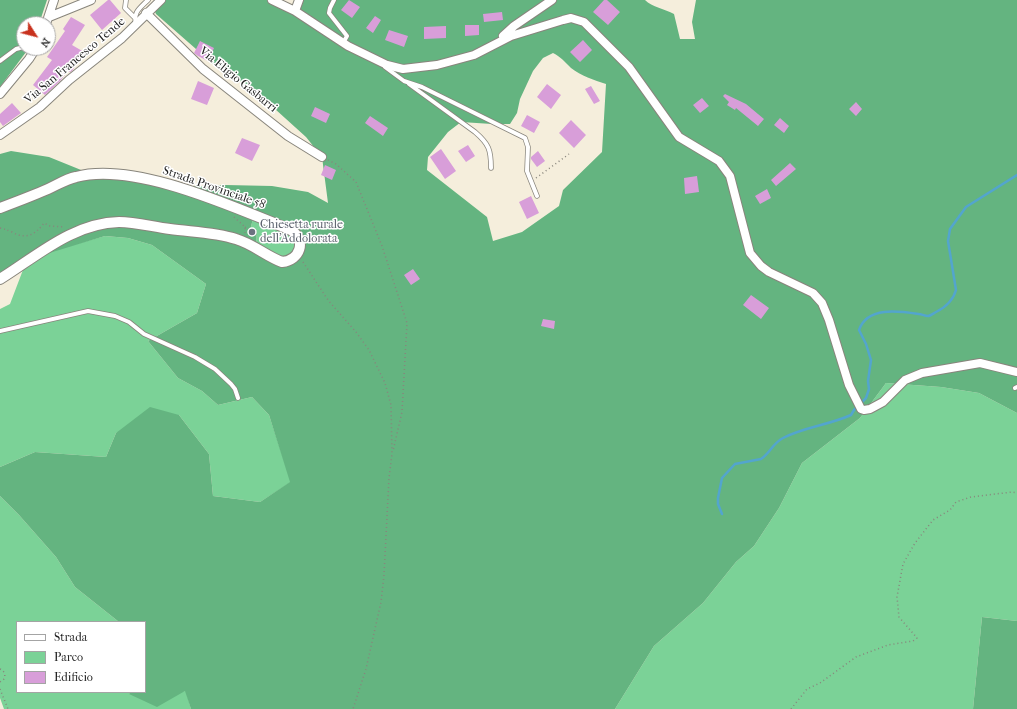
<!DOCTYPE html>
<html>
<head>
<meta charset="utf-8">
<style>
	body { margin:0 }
	#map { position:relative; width:1017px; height:709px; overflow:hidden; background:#f5eedc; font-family:"IM FELL French Canon",serif }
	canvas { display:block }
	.legend { position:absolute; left:16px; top:621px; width:130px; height:72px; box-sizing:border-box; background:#fff; border:1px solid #a4a4a4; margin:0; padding:5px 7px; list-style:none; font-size:12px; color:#1c1c1c }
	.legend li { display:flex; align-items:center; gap:8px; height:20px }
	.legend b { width:20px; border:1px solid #a4a4a4 }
	.north { position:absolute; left:16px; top:16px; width:40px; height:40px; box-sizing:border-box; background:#fff; border:1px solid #a4a4a4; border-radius:50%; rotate:126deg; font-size:11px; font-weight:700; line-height:16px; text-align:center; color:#1c1c1c }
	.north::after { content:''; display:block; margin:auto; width:14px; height:18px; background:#c8321e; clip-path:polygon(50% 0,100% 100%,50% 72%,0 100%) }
</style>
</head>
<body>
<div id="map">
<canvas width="1017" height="709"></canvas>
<ul class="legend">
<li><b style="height:5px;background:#fff"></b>Strada</li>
<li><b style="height:11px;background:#7bd297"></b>Parco</li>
<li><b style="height:11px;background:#d89ed9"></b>Edificio</li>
</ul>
<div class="north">N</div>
</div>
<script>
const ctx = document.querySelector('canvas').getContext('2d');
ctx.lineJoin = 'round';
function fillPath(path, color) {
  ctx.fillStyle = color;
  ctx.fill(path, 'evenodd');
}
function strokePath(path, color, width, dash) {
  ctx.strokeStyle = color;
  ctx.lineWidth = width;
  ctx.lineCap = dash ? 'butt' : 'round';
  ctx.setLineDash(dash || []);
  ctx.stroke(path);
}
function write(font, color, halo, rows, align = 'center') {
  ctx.font = font + ' "IM FELL French Canon",serif';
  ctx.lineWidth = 3;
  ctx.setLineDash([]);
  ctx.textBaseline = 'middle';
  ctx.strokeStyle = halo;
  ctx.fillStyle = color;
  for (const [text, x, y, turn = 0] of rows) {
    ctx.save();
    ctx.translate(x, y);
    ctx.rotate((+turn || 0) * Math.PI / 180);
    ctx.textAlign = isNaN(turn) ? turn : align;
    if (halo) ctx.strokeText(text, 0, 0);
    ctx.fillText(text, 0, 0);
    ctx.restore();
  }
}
const green = new Path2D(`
	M253,218L288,232L295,240L296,248L289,255L284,258L256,244L257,231L251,227Z
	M105,236L128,238L152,245L206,284L197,313L148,341L178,378L202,391L218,405L252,397L269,415L291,482L260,502L213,496L209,454L179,415L116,433L106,457L35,452L0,467V309L10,304L26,262L33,258L55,250Z
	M886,383L941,387L979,393L1017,413V621L982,617L973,709H615L654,646L703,603L736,562L754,546L779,508L802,463L860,418Z
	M0,496L19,515L56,557L75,587L119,622H17V692H130L129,694L186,691L191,709H4L0,698Z`);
const forest = new Path2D(`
	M0,0H47L39,24H24V48H29L0,87Z
	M161,0H272L295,11L302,5L303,0H645C652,7 665,9 674,14L680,39H695L692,22L696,0H1017V413L979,393L941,387L886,383L860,418L802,463L779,508L754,546L736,562L703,603L654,646L615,709H191L185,691L157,707L129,694L130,692H145V622H119L75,587L56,557L19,515L0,496V467L35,452L106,457L116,433L150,407L179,415L209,454L213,496L260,502L290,482L269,415L252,397L218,405L202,391L178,378L148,341L197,313L206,284L152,245L128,238L105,236L33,258L0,279V154L11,151L49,157L91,174L179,187L226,185L272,186L308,192L328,203L322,157L306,137L254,90L212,63L156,14L153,7ZM553,53C561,57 565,62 571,68C581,76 594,80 606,84L602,152L563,190L559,206L522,232L493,241L487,217L427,170L428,157L448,132L461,122L492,124H510L517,113L520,99L533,71L543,58ZM253,218L291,235L296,244C286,268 271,254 256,244L257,231L251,227Z
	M982,617L1017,621V709H973Z`);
const stream = new Path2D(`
	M722,514L718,504V498L722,478L735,464L761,459C770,453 773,443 783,438C804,427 829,425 851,415L854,410L866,398L869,389L868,381L871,360L866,344L859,330C867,306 899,311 919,314C921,314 925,316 928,316C930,316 934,313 936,312C946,307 953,301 956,290L948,241L950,229L966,207L1017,175`);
const building = new Path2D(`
	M108,0H110L121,13L102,30L90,15Z
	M349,0L360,7L352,18L341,10Z
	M604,0H607L620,12L608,25L593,12Z
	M502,12L503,20L484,22L483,14Z
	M375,16L381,20L373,33L366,28Z
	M71,17L85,25L72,45L84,52L72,71L70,72L68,71L60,81L45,95L33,85L52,60L47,57L65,31L63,29Z
	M465,25H479V35L465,36Z
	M446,26V38L424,39V27Z
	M389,30L408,36L404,47L385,40Z
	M583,40L592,50L580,62L570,52Z
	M200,41L214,48L208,61L198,56L194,53Z
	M198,81L214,88L207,105L191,99Z
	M547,84L561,95L551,109L537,97Z
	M591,86L600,101L594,104L585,89Z
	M725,94L746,104L764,119L758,126L736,108L735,110L727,105L729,102L723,96Z
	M702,98L709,106L700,113L693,105Z
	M856,102L862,109L856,116L849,109Z
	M12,103L21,113L3,126L0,122V114Z
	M315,107L330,114L326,123L311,116Z
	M527,115L540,122L534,133L521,126Z
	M370,116L388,128L383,136L365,123Z
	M780,118L789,126L784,133L774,125Z
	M571,120L586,135L574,148L559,133Z
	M242,138L260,145L252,161L235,153Z
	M468,145L475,156L466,162L458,151Z
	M441,149L456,171L445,179L430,157Z
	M538,151L545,161L537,167L531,159V157Z
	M790,163L796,169L776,186L771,180Z
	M325,165L336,170L332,180L321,175Z
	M697,176L699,192L685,194L684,178Z
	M767,189L771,198L760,204L755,196Z
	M531,196L539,213L527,219L519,202Z
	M413,269L420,279L411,285L404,275Z
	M751,295L769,308L761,319L743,305Z
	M543,319L555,321L554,329L541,326Z`);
const path = new Path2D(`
	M328,160L336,164L356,182L382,246L407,323L402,412L393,451
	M536,178L569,154
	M234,217L245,227V233
	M245,227L249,230
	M0,228C5,229 7,230 12,232C26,240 35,235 44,223L50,226L64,227
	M303,262L328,300L356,332L369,350L385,383L391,405L392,454L389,478L384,575L381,602L366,669L353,709
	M0,669C4,671 6,674 4,679L0,682
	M0,689L8,709
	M791,709L807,689L820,683L856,657L888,645L913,641L917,638L899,617L897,597L903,564L915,543L933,520L950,510L956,502L971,497L1012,492L1017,493`);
const service = new Path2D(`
	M126,0L125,8L134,17
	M334,0L330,8L329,13L347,36L343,43
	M136,25C133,12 139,9 148,0
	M0,61L16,49L24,47
	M385,67L404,81L422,87L525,138L528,147L527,171L537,196
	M409,84L475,132C489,144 491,150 491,168
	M0,331L88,311L115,316L129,322L144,334L195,357L215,369L231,384L235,389L238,398
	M1015,388L1017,387`);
const minor = new Path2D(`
	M272,0L295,11L348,46L387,65L403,69L437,65L474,55L511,36L563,20L571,18L584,22L629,67L679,137L719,161L730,176L750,253L761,266L769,272L813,293L822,303L829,320L849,385L861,409L864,410L870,409L883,402L905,380L922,373L980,363L1017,372
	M295,11L299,0
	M146,13L203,69L288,136L322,157
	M49,17L91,0
	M46,24L54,0
	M503,36L514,26L552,0
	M0,94L29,59L36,48
	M0,135L40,107L69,80L122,38L161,0`);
const tertiary = new Path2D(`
	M0,208C16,202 32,196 48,189C57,185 66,179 76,177C135,161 235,208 291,230C307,241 300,260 282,262C266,256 253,244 236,239C215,232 192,232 170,229C153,227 136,222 119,222C73,223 37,256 0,279`);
const markers = [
	[252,232,4,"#6b7280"]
];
const streetNames = [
	["Via San Francesco Tende",75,61,-40],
	["Via Eligio Gasbarri",238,80,39],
	["Strada Provinciale 58",214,188,19]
];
const worshipNames = [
	["Chiesetta rurale",260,225],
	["dell'Addolorata",260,239]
];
fillPath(green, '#7bd297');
fillPath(forest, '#64b480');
strokePath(stream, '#53a5ce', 2.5);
fillPath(building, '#d89ed9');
strokePath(service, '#88857c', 5.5);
strokePath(minor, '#88857c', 10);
strokePath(tertiary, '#88857c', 12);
strokePath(path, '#88857c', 1.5, [1, 3]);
strokePath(service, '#fff', 4);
strokePath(minor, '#fff', 8);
strokePath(tertiary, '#fff', 10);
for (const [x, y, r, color] of markers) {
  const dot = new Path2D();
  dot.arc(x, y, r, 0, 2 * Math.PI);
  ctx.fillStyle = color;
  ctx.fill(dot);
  strokePath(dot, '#fff', 1.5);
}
write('12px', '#1c1c1c', '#fff', streetNames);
write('12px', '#5b616d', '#fff', worshipNames, 'left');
</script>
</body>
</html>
